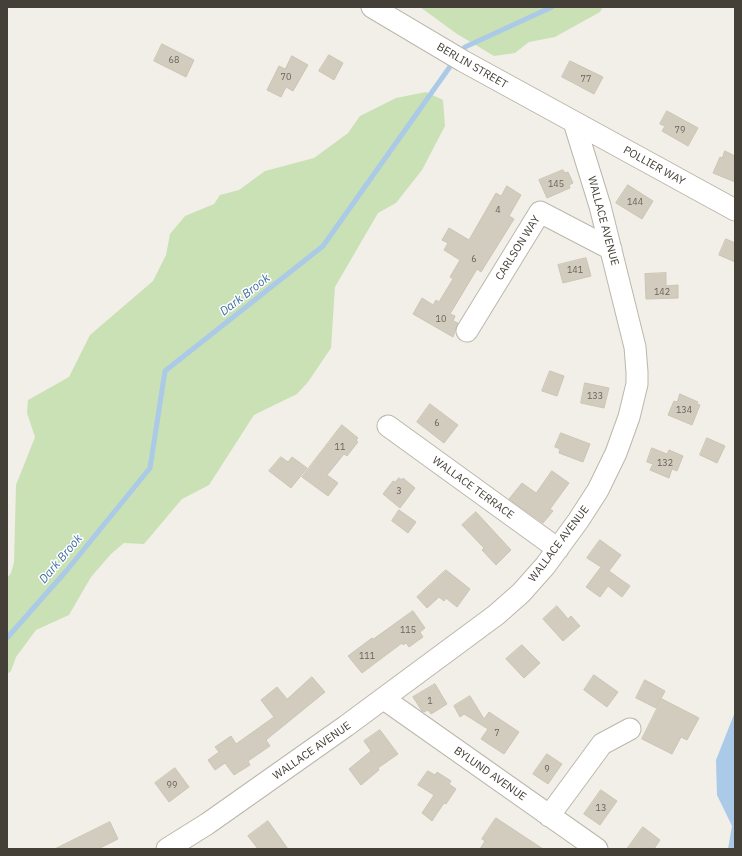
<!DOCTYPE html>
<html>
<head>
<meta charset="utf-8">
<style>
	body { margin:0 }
	#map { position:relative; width:742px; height:856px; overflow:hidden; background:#f2efe8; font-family:"IBM Plex Sans",sans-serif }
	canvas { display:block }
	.frame { position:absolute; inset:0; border:8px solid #444037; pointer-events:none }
</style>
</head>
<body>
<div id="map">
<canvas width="742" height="856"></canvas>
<div class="frame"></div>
</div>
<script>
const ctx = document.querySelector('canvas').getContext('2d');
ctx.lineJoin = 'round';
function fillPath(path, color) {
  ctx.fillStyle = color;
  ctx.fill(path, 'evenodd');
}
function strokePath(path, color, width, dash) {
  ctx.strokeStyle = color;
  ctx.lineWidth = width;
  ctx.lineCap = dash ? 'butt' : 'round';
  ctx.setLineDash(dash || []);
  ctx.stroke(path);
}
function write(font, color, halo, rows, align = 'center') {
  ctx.font = font + ' "IBM Plex Sans",sans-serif';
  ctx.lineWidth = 3;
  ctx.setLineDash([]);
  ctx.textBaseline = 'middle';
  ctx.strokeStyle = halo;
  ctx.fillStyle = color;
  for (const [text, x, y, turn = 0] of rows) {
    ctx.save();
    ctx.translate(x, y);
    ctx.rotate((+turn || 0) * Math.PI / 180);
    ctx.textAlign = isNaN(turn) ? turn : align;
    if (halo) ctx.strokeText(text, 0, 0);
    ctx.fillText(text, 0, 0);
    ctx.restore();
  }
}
const green = new Path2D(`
	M420,7H603L600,12L555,37L529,42L515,53L494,56L457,34Z
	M426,92L443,100L445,126L422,170L396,203L378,213L335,287L331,348L308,382L297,394L254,415L209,485L182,499L144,544L124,543L111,554L91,577L69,615L36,630L16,657L11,671L7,674V578L11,573L14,562L16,485L35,437L27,413L28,400L69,377L90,335L153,281L166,255L170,234L185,216L214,204L220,195L239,190L265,171L314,158L348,133L360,116L396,98Z`);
const water = new Path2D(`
	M735,712V849H728L732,826L717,795L716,760Z`);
const stream = new Path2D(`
	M460,53L465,47L552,7
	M7,638L67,570L150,468L165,371L323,246L454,61`);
const building = new Path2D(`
	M162,44L194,60L186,77L154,61Z
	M329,55L343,63L334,80L319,71Z
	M292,56L308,65L293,91L286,87L281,97L267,90L279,66L285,69Z
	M570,61L603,77L594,94L562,77Z
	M667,111L698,128L688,146L662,131L665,126L660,124Z
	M725,151L735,156V182L713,173L720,157L722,158Z
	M563,170L565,173L568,172L573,183L569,185L570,188L547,198L539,180Z
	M628,185L653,201L642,219L616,203Z
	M507,186L521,195L509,216L514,219L481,272L477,269L450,314L455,316L453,321L458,323L453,337L413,314L422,298L433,305L436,300L439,302L453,279L450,277L460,260L444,250L448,243L442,240L449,228L469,240L496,193L501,196Z
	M726,239L735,243V262L719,255Z
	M586,258L591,276L563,283L558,265Z
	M666,273V286L678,285V298L646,299L645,274Z
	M550,371L564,376L557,396L542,391Z
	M585,383L609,388L604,408L581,403Z
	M680,394L698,402L697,404L700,405L692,425L668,415L674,401L677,402Z
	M430,404L458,425L444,443L417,422Z
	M342,425L358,438L356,440L358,442L347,456L344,454L327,475L338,483L328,496L302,477Z
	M561,433L590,444L583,462L559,453L560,449L555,447Z
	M707,438L725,446L717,463L700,455Z
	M652,448L667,454L669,450L683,456L677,471L672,469L669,478L650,470L653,464L647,462Z
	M281,457L288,462L292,457L307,468L291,488L269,471Z
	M552,471L569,483L550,509L553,511L543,523L509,499L522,483L536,493Z
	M399,478L402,480L403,478L415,488L400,508L383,494L393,481L395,482Z
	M399,510L416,522L408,533L392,521Z
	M476,512L511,550L496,565L482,550L484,548L462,525Z
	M600,540L621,555L609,571L630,586L622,597L608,586L600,597L586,587L601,567L587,558Z
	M446,570L470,589L457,607L446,598L444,601L439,597L427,608L417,597Z
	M557,606L568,619L571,616L580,626L563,641L543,619Z
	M413,611L425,628L420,632L423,637L409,647L406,643L403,645L402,643L362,673L348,656L372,638L373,639Z
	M522,645L540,663L524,678L506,659Z
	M594,675L618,692L607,707L584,690Z
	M312,677L325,692L266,740L270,746L248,761L250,765L234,775L225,763L215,770L208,760L219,752L215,747L231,736L236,744L274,717L261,700L277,687L287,699Z
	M645,680L665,691L656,708L636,698Z
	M435,684L447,704L431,714L428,710L424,712L422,711L413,697Z
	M470,696L484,719L489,712L519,732L504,754L481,739L488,729L464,714L460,717L454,706Z
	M662,699L699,718L687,740L681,737L672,754L642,739Z
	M380,730L398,754L378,768L379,770L361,785L349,769L371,751L364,741Z
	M547,754L562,764L548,784L533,774Z
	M175,768L189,787L169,802L155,783Z
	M428,771L435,775L437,772L451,781L449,784L456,789L446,804L444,803L432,821L422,813L434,795L418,785Z
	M601,790L617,801L600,825L584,814Z
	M496,818L543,849H480L485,841L482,839Z
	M268,821L288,849H258L248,836Z
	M110,822L118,839L98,849H55Z
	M643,827L660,840L654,849H627Z`);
const minor = new Path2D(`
	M372,7L463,61L735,210
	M467,331L540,212L611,249
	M388,426L558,549
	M384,699L597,849
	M549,816L602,744L630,729
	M167,849L207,824L346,726L496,615L521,593L545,566L578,521L598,490L616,453L629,417L637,384V372L635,347L600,206L574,122`);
const numberNames = [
	["68",174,60],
	["70",286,77],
	["77",586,79],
	["79",680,130],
	["145",556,184],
	["144",635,202],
	["4",498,210],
	["6",474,259],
	["141",575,270],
	["142",662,292],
	["10",441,319],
	["133",595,396],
	["134",684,410],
	["6",437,423],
	["11",340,447],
	["132",665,463],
	["3",399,491],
	["115",408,630],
	["111",367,656],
	["1",430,701],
	["7",497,733],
	["9",547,769],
	["99",172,785],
	["13",601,808]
];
const streetNames = [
	["BERLIN STREET",472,66,30],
	["POLLIER WAY",654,166,29],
	["WALLACE AVENUE",603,221,75],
	["CARLSON WAY",518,248,-58],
	["WALLACE TERRACE",473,488,36],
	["WALLACE AVENUE",559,544,-53],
	["WALLACE AVENUE",312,751,-35],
	["BYLUND AVENUE",490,774,35]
];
const waterNames = [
	["Dark Brook",245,295,-38],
	["Dark Brook",61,559,-50]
];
fillPath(green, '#cae1b5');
fillPath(water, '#abcae7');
strokePath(stream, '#abcae7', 5);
fillPath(building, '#d2ccbf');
strokePath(building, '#ccc4b3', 1);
strokePath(minor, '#bcb7ab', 23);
strokePath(minor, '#fff', 21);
write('9px', '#686359', null, numberNames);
write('11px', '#444037', '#fff', streetNames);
write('italic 12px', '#3e70a3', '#fff', waterNames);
</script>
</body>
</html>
